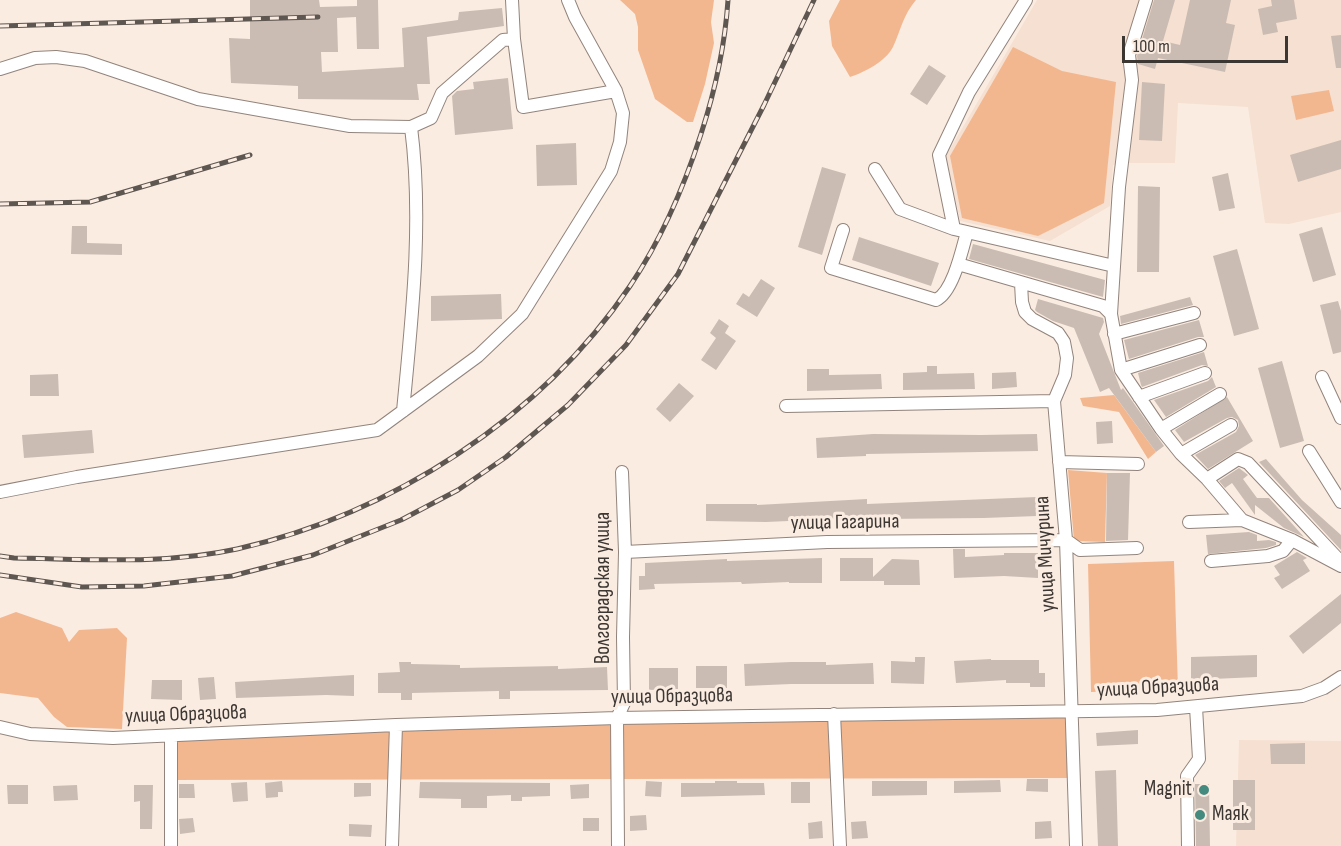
<!DOCTYPE html>
<html>
<head>
<meta charset="utf-8">
<style>
	body { margin:0 }
	#map { position:relative; width:1341px; height:846px; overflow:hidden; background:#fbece2; font-family:"Sofia Sans Condensed",sans-serif }
	canvas { display:block }
	.scale { position:absolute; left:1122px; top:36px; width:166px; height:27px; box-sizing:border-box; border:3px solid #3d3733; border-top:0; padding-left:8px; font-size:18px; line-height:21px; white-space:nowrap; color:#3d3733; -webkit-text-stroke:4px #fbece2; paint-order:stroke }
</style>
</head>
<body>
<div id="map">
<canvas width="1341" height="846"></canvas>
<div class="scale">100 m</div>
</div>
<script>
const ctx = document.querySelector('canvas').getContext('2d');
ctx.lineJoin = 'round';
function fillPath(path, color) {
  ctx.fillStyle = color;
  ctx.fill(path, 'evenodd');
}
function strokePath(path, color, width, dash) {
  ctx.strokeStyle = color;
  ctx.lineWidth = width;
  ctx.lineCap = dash ? 'butt' : 'round';
  ctx.setLineDash(dash || []);
  ctx.stroke(path);
}
function write(font, color, halo, rows, align = 'center') {
  ctx.font = font + ' "Sofia Sans Condensed",sans-serif';
  ctx.lineWidth = 6;
  ctx.setLineDash([]);
  ctx.textBaseline = 'middle';
  ctx.strokeStyle = halo;
  ctx.fillStyle = color;
  for (const [text, x, y, turn = 0] of rows) {
    ctx.save();
    ctx.translate(x, y);
    ctx.rotate((+turn || 0) * Math.PI / 180);
    ctx.textAlign = isNaN(turn) ? turn : align;
    if (halo) ctx.strokeText(text, 0, 0);
    ctx.fillText(text, 0, 0);
    ctx.restore();
  }
}
const built = new Path2D(`
	M1037,0H1341V212L1289,224L1265,223L1248,107L1178,103L1175,163H1128L1113,165L1110,206L1050,241L960,221L946,156Z
	M1239,740L1341,741V846H1236Z`);
const green = new Path2D(`
	M620,0H714L711,22L714,43L705,84L693,122H687L655,99L638,50V27L635,14Z
	M840,0H916C903,15 901,30 893,47C885,62 865,72 850,77L832,46L829,21Z
	M1013,47L1062,71L1116,82L1104,203L1038,236L962,218L950,156Z
	M1329,90L1334,111L1296,120L1291,96Z
	M1114,395L1156,452L1148,459L1119,412L1083,406L1080,398Z
	M1068,470L1107,473L1105,542L1074,541Z
	M1174,561L1178,689L1091,692L1088,564Z
	M16,612L62,628L69,642L79,630L117,628L127,638L122,729L67,727L54,717L38,698L0,693V618Z
	M1073,711L1075,778L170,780L171,736Z`);
const building = new Path2D(`
	M250,0H319L320,7L357,6V0H378L379,49H357L356,17L337,18L338,52H321L322,72L404,67L402,28L458,20L459,12L502,8L504,26L427,37L430,84H417L419,100L298,99V86L231,83L229,38L250,39Z
	M1154,0H1175L1163,41L1180,45L1190,0H1231L1226,23L1235,25L1225,72L1158,58L1155,69L1138,64L1137,56Z
	M1271,0H1294L1297,19L1276,23L1278,32L1263,35L1258,9L1272,6Z
	M1341,35V68H1336L1331,36Z
	M929,65L946,76L927,105L910,94Z
	M508,78L513,129L455,135L452,96L457,91L474,89L473,82Z
	M1142,82L1165,84L1162,141L1139,140Z
	M1341,140V169L1298,182L1290,155Z
	M576,143L577,185L537,186L536,145Z
	M822,167L846,174L822,255L798,247Z
	M1228,173L1235,208L1219,211L1212,177Z
	M1138,186L1160,187L1159,272H1137Z
	M72,226H87V243L122,244V255L71,254Z
	M1322,227L1336,275L1313,282L1299,234Z
	M859,237L939,263L931,286L852,260Z
	M973,244L1105,280L1103,297L969,259Z
	M1237,249L1259,329L1234,336L1213,256Z
	M761,279L775,288L757,317L736,304L743,293L749,297Z
	M501,294L502,319L431,321V296Z
	M1190,297L1193,305L1121,324L1120,316Z
	M1038,299L1103,318L1104,322L1099,334L1121,390L1123,388L1164,446L1156,452L1109,388L1100,392L1074,328L1053,321L1037,312L1035,310Z
	M1338,301L1341,311V352L1333,354L1320,305Z
	M719,319L729,326L725,333L736,341L716,370L701,360L716,338L710,333Z
	M1199,320L1204,337H1198L1129,359L1124,340Z
	M1204,352L1208,366L1202,365L1142,387L1141,385L1138,373Z
	M1282,361L1304,441L1280,448L1258,368Z
	M927,366H937V374L974,373L975,389L903,390V373L927,372Z
	M807,369H829V375L881,374L882,389L807,391Z
	M1016,372L1017,387L992,389V373Z
	M58,374L59,396H30V375Z
	M1212,377L1216,387L1166,417L1154,400L1208,381Z
	M679,383L694,396L670,422L656,409Z
	M1227,397L1253,441L1208,469L1195,455L1236,432L1239,426L1238,420L1232,417L1227,418L1184,442L1175,430Z
	M1112,421L1113,443L1097,444L1096,422Z
	M92,430L94,453L24,458L22,435Z
	M873,434L981,435L1037,434L1038,451L866,454V456L817,458L816,438Z
	M1266,459L1302,500L1341,535V550L1259,462Z
	M1239,468L1248,475L1243,479L1257,498H1269L1304,537L1284,528L1255,505V515L1232,483L1225,488L1219,481Z
	M1107,473H1130L1128,540L1106,541Z
	M1037,497V516L984,518L880,519V517L766,522L706,521V504H757V505L867,499V504Z
	M1249,532L1257,535V541L1269,540L1276,542V545L1266,548L1208,554L1206,535Z
	M953,549H965V557L1004,555V553H1038V578L1004,576L954,578Z
	M1297,552L1307,558L1303,560L1310,571L1282,589L1274,578L1280,575L1274,566Z
	M822,558V583H789V582L742,584L741,582L654,584L655,589L639,590V576H645V563L727,559V561Z
	M840,558H873V577L892,559L919,560L920,585H884V581H840Z
	M1341,594V623L1303,654L1289,636Z
	M1257,655V677L1191,680V657Z
	M915,657H925L924,684L891,683V661L915,662Z
	M991,659V660H1039V673H1045V687H1030V683H1006V680L956,683L954,661Z
	M399,662H411V664L460,665V668L558,666V669L607,667L608,690L510,691V699H499V691L412,693V700H401V693H378V673L400,672Z
	M791,662H826V665L873,663L874,684H791L745,686L744,664Z
	M696,666H727V688H696Z
	M649,668H678V689L649,690Z
	M354,675V696L326,695L236,698L235,682Z
	M214,677L216,699L200,700L198,678Z
	M152,680H182V700L151,699Z
	M1138,730V744L1097,746L1096,733Z
	M1305,743V764H1271L1270,744Z
	M1116,770L1118,846H1098L1095,771Z
	M1027,779H1048V792L1026,791Z
	M1000,780L1001,792L954,793V781Z
	M1233,780H1255V830H1233Z
	M282,781L283,792H278V797L266,798L265,783Z
	M646,781L662,782L661,797L645,796Z
	M715,781H737V783H764L765,795L681,797V783H715Z
	M872,781H927V795L872,796Z
	M247,782L248,801L233,802L231,783Z
	M420,782L550,783V796L522,797V801H511V795L487,796V808H461V799L419,798Z
	M791,782H810V803H791Z
	M354,783H371V796L354,797Z
	M179,784H194L195,798H179Z
	M589,784V798L571,799L570,785Z
	M1195,784H1209L1210,846H1196Z
	M7,785H28V804H8Z
	M77,785L78,800L54,801L53,786Z
	M134,785H153L152,829H140V801L134,802Z
	M646,815L647,830L630,831V816Z
	M193,818L195,832L180,834L179,819Z
	M583,818H599V831H583Z
	M822,821L823,838L809,839L808,823Z
	M866,821L868,838L852,839L851,822Z
	M1051,821L1052,838L1035,839V822Z
	M349,824L372,825L371,837L349,836Z`);
const minor = new Path2D(`
	M512,0L514,39L523,107L616,91
	M1146,0L1129,55L1132,80L1119,187L1111,314L1121,370L1161,429L1181,454L1207,479L1242,520L1292,540L1341,566
	M0,69L35,58L56,57L85,61L198,99L350,126L411,127L431,118L442,93L503,40L514,39
	M875,169L900,209L954,229L1114,266
	M954,229L939,155L969,92L1026,0
	M843,230L831,268L936,300C953,292 962,250 967,232
	M958,264L1103,306L1111,314
	M1021,283L1022,302L1025,312L1032,319L1058,333L1064,342L1067,358L1065,375L1054,401L1066,540L1076,846
	M1114,334L1194,313
	M1121,370L1200,345
	M1322,377L1341,418
	M1139,397L1205,373
	M786,406L1054,401
	M403,411C412,317 423,221 411,127
	M1161,429L1220,394
	M1309,451L1341,502
	M1181,454L1231,425
	M1059,462L1138,464
	M1207,479L1238,459L1248,463L1339,560
	M0,492L77,477L377,430L478,356L522,314L611,171L620,142L623,113L616,91L575,17L568,0
	M1189,522L1242,520
	M1066,540L1080,550L1137,548
	M625,552L827,542L1066,540
	M1211,561L1268,556L1283,551L1292,540
	M834,714L840,846
	M0,727L30,734L113,738L396,725L617,718L1157,710L1302,696L1324,688L1341,677
	M171,846V736
	M392,846L396,725
	M618,846L617,718L624,703L623,637L625,552L622,472
	M1188,846L1187,776L1199,759L1196,707`);
const rail = new Path2D(`
	M0,26L318,17
	M0,204L90,202L250,155
	M0,556L14,558C88,559 164,565 237,549C391,514 541,418 630,286C661,240 684,187 701,134C715,91 725,45 728,0
	M0,575L82,587L144,586L232,576L313,555L401,520L458,490L506,457L568,405L626,345L678,274L764,105L814,0`);
const markers = [
	[1204,790,6,"#458a7f"],
	[1200,815,6,"#458a7f"]
];
const streetNames = [
	["улица Гагарина",845,523,-1],
	["улица Мичурина",1046,554,-93],
	["Волгоградская улица",604,588,-90],
	["улица Образцова",1158,688,-3],
	["улица Образцова",672,697,-1],
	["улица Образцова",186,715,-2]
];
const poiNames = [
	["Magnit",1192,790],
	["Маяк",1212,815,"left"]
];
fillPath(built, '#f6e0d1');
fillPath(green, '#f3b78f');
fillPath(building, '#cbbcb3');
strokePath(minor, '#92847c', 14);
strokePath(minor, '#fff', 12);
strokePath(rail, '#5e5651', 5);
strokePath(rail, '#fbece2', 3, [9]);
for (const [x, y, r, color] of markers) {
  const dot = new Path2D();
  dot.arc(x, y, r, 0, 2 * Math.PI);
  ctx.fillStyle = color;
  ctx.fill(dot);
  strokePath(dot, '#fbece2', 2);
}
write('21px', '#3d3733', '#fbece2', streetNames);
write('21px', '#3d3733', '#fbece2', poiNames, 'right');
</script>
</body>
</html>
